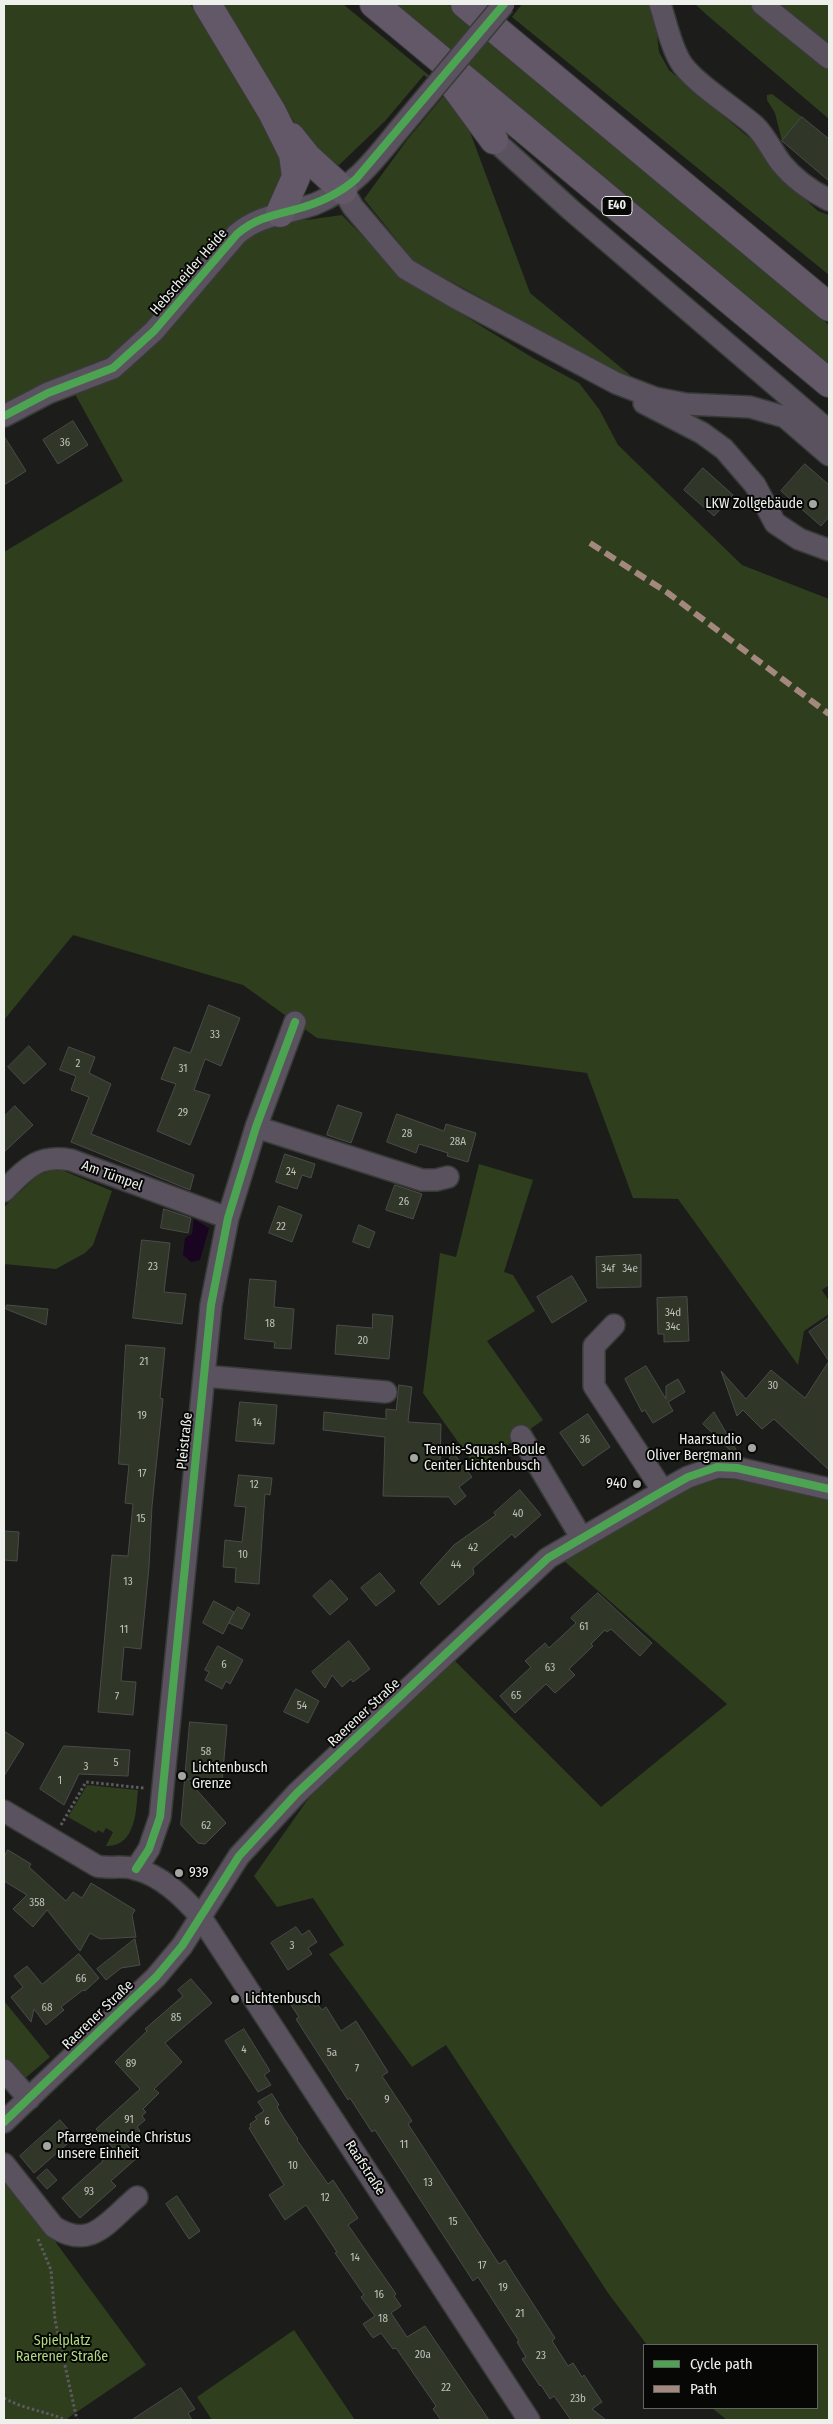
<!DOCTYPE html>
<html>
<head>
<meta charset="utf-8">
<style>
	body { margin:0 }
	#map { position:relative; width:833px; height:2424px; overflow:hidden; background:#1c1d1b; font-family:"Fira Sans Condensed",sans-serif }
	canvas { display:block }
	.frame { position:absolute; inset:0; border:5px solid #eef0ec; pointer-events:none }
	.legend { position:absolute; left:643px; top:2344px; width:175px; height:65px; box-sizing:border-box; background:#070806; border:1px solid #636562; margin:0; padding:6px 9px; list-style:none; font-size:15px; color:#eef0ec }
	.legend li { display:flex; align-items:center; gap:10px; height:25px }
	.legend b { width:25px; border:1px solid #636562 }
</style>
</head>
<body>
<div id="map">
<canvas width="833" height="2424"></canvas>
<div class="frame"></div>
<ul class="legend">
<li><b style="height:6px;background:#4ca352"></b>Cycle path</li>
<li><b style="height:6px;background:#a5887d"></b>Path</li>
</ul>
</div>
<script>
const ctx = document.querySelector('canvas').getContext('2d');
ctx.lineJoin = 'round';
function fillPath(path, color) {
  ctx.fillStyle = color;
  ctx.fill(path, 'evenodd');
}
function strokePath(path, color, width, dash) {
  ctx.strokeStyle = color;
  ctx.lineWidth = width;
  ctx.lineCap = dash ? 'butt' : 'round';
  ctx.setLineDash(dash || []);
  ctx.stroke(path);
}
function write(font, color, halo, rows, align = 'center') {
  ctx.font = font + ' "Fira Sans Condensed",sans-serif';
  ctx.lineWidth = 4;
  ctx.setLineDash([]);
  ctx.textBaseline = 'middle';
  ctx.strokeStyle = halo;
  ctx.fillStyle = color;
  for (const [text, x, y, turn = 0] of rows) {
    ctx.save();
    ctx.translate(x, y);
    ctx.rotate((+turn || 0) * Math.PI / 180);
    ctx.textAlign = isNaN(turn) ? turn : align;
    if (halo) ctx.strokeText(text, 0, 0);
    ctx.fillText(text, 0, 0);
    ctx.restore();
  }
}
const green = new Path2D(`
	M4,4H190L282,146L287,171L281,189L306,220L342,215L403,278L533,358L579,383L599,409L618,445L742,565L829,599V1285L822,1290L829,1301V1314L804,1331L798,1365L678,1199L633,1198L587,1073L317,1038L243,985L73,935L4,1020V552L123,481L65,376L4,409Z
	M220,4H343L425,72L448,93L464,116L530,293L630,375L629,380L413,260L364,199L407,140L445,94L424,75L385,121L339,165L329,164L308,144Z
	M392,4H448L829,325V371Z
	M522,4H649L655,19L659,52L669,70L753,141L781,178L818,211L829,215V275L512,17Z
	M695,4H829V119L707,15Z
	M772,94L802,117L782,141L775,113L767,100V95Z
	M479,1164L533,1180L504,1272L513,1275L535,1311L487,1341L543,1420L476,1467L423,1393L440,1253L456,1257Z
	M53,1170L64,1171L112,1191L93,1245L85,1253L56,1269L4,1264V1207L38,1175Z
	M715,1479L738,1480L829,1497V2420H727L712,2408H817V2345H647L608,2293L446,2045L412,2067L329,1954L344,1945L313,1898L277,1907L254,1876L306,1802L338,1763L453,1659L601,1807L727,1704L563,1560L691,1487Z
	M87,1785L138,1790C136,1810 136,1847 106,1846L113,1832L106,1828L103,1833L98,1830L96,1833L68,1817Z
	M4,2001L50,2057L23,2080L4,2058Z
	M4,2172L146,2365L65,2420H4Z
	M294,2330L355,2420H212L197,2397Z`);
const water = new Path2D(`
	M194,1219L209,1228L200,1260L191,1262L183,1255L185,1238L192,1234Z`);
const building = new Path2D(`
	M802,117L829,139V181L782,141Z
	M73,421L88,445L58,464L43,440Z
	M4,436L26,471L4,485Z
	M805,464L829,485V517L821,526L781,491Z
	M703,468L733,495L714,516L684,490Z
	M209,1005L240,1018L221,1066L205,1059L194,1090L210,1095L190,1145L157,1131L176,1084L161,1079L174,1047L190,1053Z
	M29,1046L46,1064L24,1084L8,1067Z
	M69,1047L95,1057L89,1073L111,1084L91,1134L194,1175L190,1190L71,1142L89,1097L71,1090L76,1076L60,1070Z
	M338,1105L362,1113L351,1143L327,1135Z
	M15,1106L33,1125L4,1152V1117Z
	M397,1114L444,1131L446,1124L476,1133L468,1162L447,1156L448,1153L419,1144L416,1153L387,1142Z
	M285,1154L315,1164L311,1178L302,1175L297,1189L276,1182Z
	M395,1185L422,1194L413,1219L386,1210Z
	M279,1206L302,1215L292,1242L269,1233Z
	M164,1209L191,1218L188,1233L161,1228Z
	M359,1225L375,1232L369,1248L353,1242Z
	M142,1240L170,1243L164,1292L186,1294L182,1324L133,1318Z
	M641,1255V1287L597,1288L596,1257Z
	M572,1276L587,1301L552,1323L537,1297Z
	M250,1279L276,1281L274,1307L294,1309L291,1349L274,1348L275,1342L245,1339Z
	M687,1297L689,1341L664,1342V1334H658L657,1298Z
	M7,1305L48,1309L46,1325L6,1309Z
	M373,1314L393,1316L389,1359L335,1354L337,1325L372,1328Z
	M829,1318V1470L774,1419L762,1429L743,1410L737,1416L721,1371L746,1399L771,1370L805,1398L829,1361L809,1332Z
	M126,1345L165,1348L160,1398L163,1399L152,1506L149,1567L141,1649L124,1647L121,1681L136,1682L133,1715L98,1712L112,1555L128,1556L133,1504L125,1503L129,1465L119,1464Z
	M646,1366L666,1399V1386L678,1379L685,1392L668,1402L673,1411L653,1423L645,1410L642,1412L625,1379Z
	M399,1385L412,1387L408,1422L441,1424L440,1466L454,1454L472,1477L459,1487L466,1496L455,1505L449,1497L383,1496L385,1437L323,1430L324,1412L386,1419V1409L396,1410Z
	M240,1402L277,1405L274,1444L236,1441Z
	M714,1412L738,1453L735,1455L703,1424Z
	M588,1414L610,1447L583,1466L560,1433Z
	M239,1475L272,1478L270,1495L265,1494L259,1584L235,1582L236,1568L223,1567L225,1540L242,1542L246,1507L235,1506Z
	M520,1490L541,1515L515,1538L512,1534L473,1568L474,1574L439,1605L420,1583L454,1545L496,1515L494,1513Z
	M4,1531L19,1532L17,1561L4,1560Z
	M380,1573L395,1591L376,1606L361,1588Z
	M331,1580L348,1599L330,1615L313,1596Z
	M598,1593L652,1643L640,1656L611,1629L607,1632L605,1630L591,1644L593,1646L569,1669L575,1675L555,1693L546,1684L515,1713L500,1696L531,1667L525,1661L545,1643L549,1648L576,1623L571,1618Z
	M214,1601L234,1612L223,1634L203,1623Z
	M238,1607L250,1614L242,1629L229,1623Z
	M349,1641L370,1669L353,1682L351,1679L342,1687L332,1675L325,1688L312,1672Z
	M218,1646L243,1660L230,1684L226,1681L222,1689L205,1680L209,1672L205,1670Z
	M296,1689L319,1701L308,1723L284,1712Z
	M190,1722L227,1725L222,1782L187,1779L226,1823L205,1844L198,1843L181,1825Z
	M4,1731L24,1744L4,1776Z
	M64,1746L130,1750L128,1776L79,1774L64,1805L40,1789Z
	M8,1850L31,1864L29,1867L66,1901L73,1892L82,1898L91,1883L135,1910L132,1915L136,1937L100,1939L90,1933L80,1951L47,1910L33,1927L13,1909L27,1895L4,1881V1858Z
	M296,1927L302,1935L309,1930L317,1942L308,1948L312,1954L288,1970L271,1943Z
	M135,1939L140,1965L121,1968L106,1980L97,1969Z
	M79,1954L99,1978L85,1991L83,1990L61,2007L64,2010L46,2025L34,2009L31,2022L11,1997L23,1987L14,1976L27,1966L42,1984Z
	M191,1979L212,2003L165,2043L182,2062L154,2089L159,2093L143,2109L146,2112L142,2116L145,2120L137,2127L140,2131L126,2144L138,2157L111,2181L116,2186L80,2218L62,2198L103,2161L102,2159L113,2148L96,2129L140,2089L115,2062L147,2031L145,2029L183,1996L178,1990Z
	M307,1995L315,2007L318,2005L322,2010L326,2007L341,2031L356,2021L388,2072L382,2076L412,2121L408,2124L499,2264L505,2260L513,2273L555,2338L552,2341L568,2366L573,2363L582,2377L584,2375L602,2402L592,2409L606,2420H571L554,2396L550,2399L541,2385L540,2386L522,2359L526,2357L517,2342L519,2341L478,2277L473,2281L375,2130L372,2132L350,2098L348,2100L296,2019L299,2017L291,2005Z
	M244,2029L270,2071L264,2075L271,2085L258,2092L225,2041Z
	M272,2094L279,2105L277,2107L285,2120L298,2139L297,2140L328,2184L333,2180L358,2218L348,2225L396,2294L394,2296L401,2306L391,2313L407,2337L425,2326L489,2420H441L433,2409L436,2406L396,2348L393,2349L381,2333L373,2338L363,2324L375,2316L361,2297L364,2295L335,2253L337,2252L306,2205L285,2220L269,2195L284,2185L249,2128L251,2127L250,2124L257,2119L255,2117L264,2111L258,2102Z
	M60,2120L75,2137L34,2173L20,2156Z
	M47,2169L57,2180L47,2189L37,2178Z
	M177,2196L200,2231L189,2239L166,2204Z
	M181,2388L195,2409L188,2413L192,2420H132Z`);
const path = new Path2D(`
	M61,1825L86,1782L144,1788
	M38,2239L51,2270L55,2320L77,2420
	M4,2398C23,2409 45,2411 66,2420`);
const minor = new Path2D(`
	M660,4C666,22 670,44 680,61C691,81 736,109 755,126C766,137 772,151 781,163C794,179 811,191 829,200
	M762,4L829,58
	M494,140L571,210L829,431
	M343,190L353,207L406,269L456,298L616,383L655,398L686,404L750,407L785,417L829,455
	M644,403L702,433L724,449L755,485L775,523L799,539L829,550
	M4,416L48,393L113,368L154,331L237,234C261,214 287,214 315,204C352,189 373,162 397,132
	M256,1127L422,1180H436L448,1177
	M4,1191C26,1169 37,1154 71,1160L228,1218
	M614,1325L594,1346V1386L663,1491
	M204,1376L386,1392
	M521,1436L581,1537
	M4,1811L97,1866C110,1869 123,1865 135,1869C161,1875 183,1897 200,1916L529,2420
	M136,1869L149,1849L160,1817L211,1305L228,1218L256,1127L295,1022
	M4,2070L29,2099
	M4,2122L156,1977L182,1946L239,1856L297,1793L548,1558L663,1491L688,1477L717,1467L737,1468L829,1489
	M4,2164L54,2227C92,2251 108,2221 137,2197`);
const highway = new Path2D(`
	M207,4L272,112L293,154L296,177L280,213
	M374,4L829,383
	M465,4L829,307
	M452,83L494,140
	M291,137L307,157L343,190`);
const minorBridge = new Path2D(`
	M397,132L504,4`);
const quiet = new Path2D(`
	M590,543L668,593L829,714`);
const cycleway = new Path2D(`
	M4,416L48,393L113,368L154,331L237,234C256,218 274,215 297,209C319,203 339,194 356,179L504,4
	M136,1869L149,1849L160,1817L211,1305L228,1218L256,1127L295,1022
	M4,2122L156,1977L182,1946L239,1856L297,1793L548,1558L663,1491L688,1477L717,1467L737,1468L829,1489`);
const markers = [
	[813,504,5,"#a4a6a3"],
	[752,1448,5,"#a4a6a3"],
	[414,1458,5,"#a4a6a3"],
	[637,1484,5,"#a4a6a3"],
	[182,1776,5,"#a4a6a3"],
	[179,1873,5,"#a4a6a3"],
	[235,1999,5,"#a4a6a3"],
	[47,2146,5,"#a4a6a3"]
];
const numberNames = [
	["36",65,443],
	["33",215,1035],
	["2",78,1064],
	["31",183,1069],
	["29",183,1113],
	["28",407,1134],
	["28A",458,1142],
	["24",291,1172],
	["26",404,1202],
	["22",281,1227],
	["23",153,1267],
	["34f",608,1269],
	["34e",630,1269],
	["34d",673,1313],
	["18",270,1324],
	["34c",673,1327],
	["20",363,1341],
	["21",144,1362],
	["30",773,1386],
	["19",142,1416],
	["14",257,1423],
	["36",585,1440],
	["17",142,1474],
	["12",254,1485],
	["40",518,1514],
	["15",141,1519],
	["42",473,1548],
	["10",243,1555],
	["44",456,1565],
	["13",128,1582],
	["61",584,1627],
	["11",124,1630],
	["6",224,1665],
	["63",550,1668],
	["65",516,1696],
	["7",117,1697],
	["54",302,1706],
	["58",206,1752],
	["5",116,1763],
	["3",86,1767],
	["1",60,1781],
	["62",206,1826],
	["358",37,1903],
	["3",292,1946],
	["66",81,1979],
	["68",47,2008],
	["85",176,2018],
	["4",244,2050],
	["5a",332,2053],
	["89",131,2064],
	["7",357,2069],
	["9",387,2100],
	["91",129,2120],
	["6",267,2122],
	["11",404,2145],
	["10",293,2166],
	["13",428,2183],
	["93",89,2192],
	["12",325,2198],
	["15",453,2222],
	["14",355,2258],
	["17",482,2266],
	["19",503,2288],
	["16",379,2295],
	["21",520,2314],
	["18",383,2319],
	["20a",423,2355],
	["23",541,2356],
	["22",446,2388],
	["23b",578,2399]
];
const shields = [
	[617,206,30]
];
const shieldNames = [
	["E40",617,206]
];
const streetNames = [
	["Hebscheider Heide",189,272,-49],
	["Am Tümpel",112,1176,20],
	["Pleistraße",185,1441,-84],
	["Raerener Straße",364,1713,-43],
	["Raerener Straße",98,2015,-44],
	["Raafstraße",365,2168,57]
];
const poiNames = [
	["LKW Zollgebäude",803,504,"right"],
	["Haarstudio",742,1440,"right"],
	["Oliver Bergmann",742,1456,"right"],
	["Tennis-Squash-Boule",424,1450],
	["Center Lichtenbusch",424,1466],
	["940",627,1484,"right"],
	["Lichtenbusch",192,1768],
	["Grenze",192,1784],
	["939",189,1873],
	["Lichtenbusch",245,1999],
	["Pfarrgemeinde Christus",57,2138],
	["unsere Einheit",57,2154]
];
const parkNames = [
	["Spielplatz",62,2341],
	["Raerener Straße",62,2357]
];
fillPath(green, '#2f3e1d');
fillPath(water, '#190422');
fillPath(building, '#303628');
strokePath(building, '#4b4b4a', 1);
strokePath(minor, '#393b38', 24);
strokePath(highway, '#393b38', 30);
strokePath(path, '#5e5a60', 3, [2.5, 2.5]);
strokePath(minor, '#5a525e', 21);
strokePath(highway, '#635868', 28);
strokePath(minorBridge, '#393b38', 24, []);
strokePath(minorBridge, '#5a525e', 21);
strokePath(quiet, '#a5887d', 6, [12, 6]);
strokePath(cycleway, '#4ca352', 8);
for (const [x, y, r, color] of markers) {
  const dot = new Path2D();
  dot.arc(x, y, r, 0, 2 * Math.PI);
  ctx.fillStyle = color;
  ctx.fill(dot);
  strokePath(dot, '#070806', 2);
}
write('11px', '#bec2bb', null, numberNames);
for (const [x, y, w] of shields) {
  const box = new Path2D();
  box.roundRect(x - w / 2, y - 9.5, w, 19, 4);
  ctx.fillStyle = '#070806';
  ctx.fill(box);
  strokePath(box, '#eef0ec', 1);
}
write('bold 12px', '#eef0ec', null, shieldNames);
write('14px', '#eef0ec', '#070806', streetNames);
write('14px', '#eef0ec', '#070806', poiNames, 'left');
write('14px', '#b1da7f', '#070806', parkNames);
</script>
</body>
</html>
